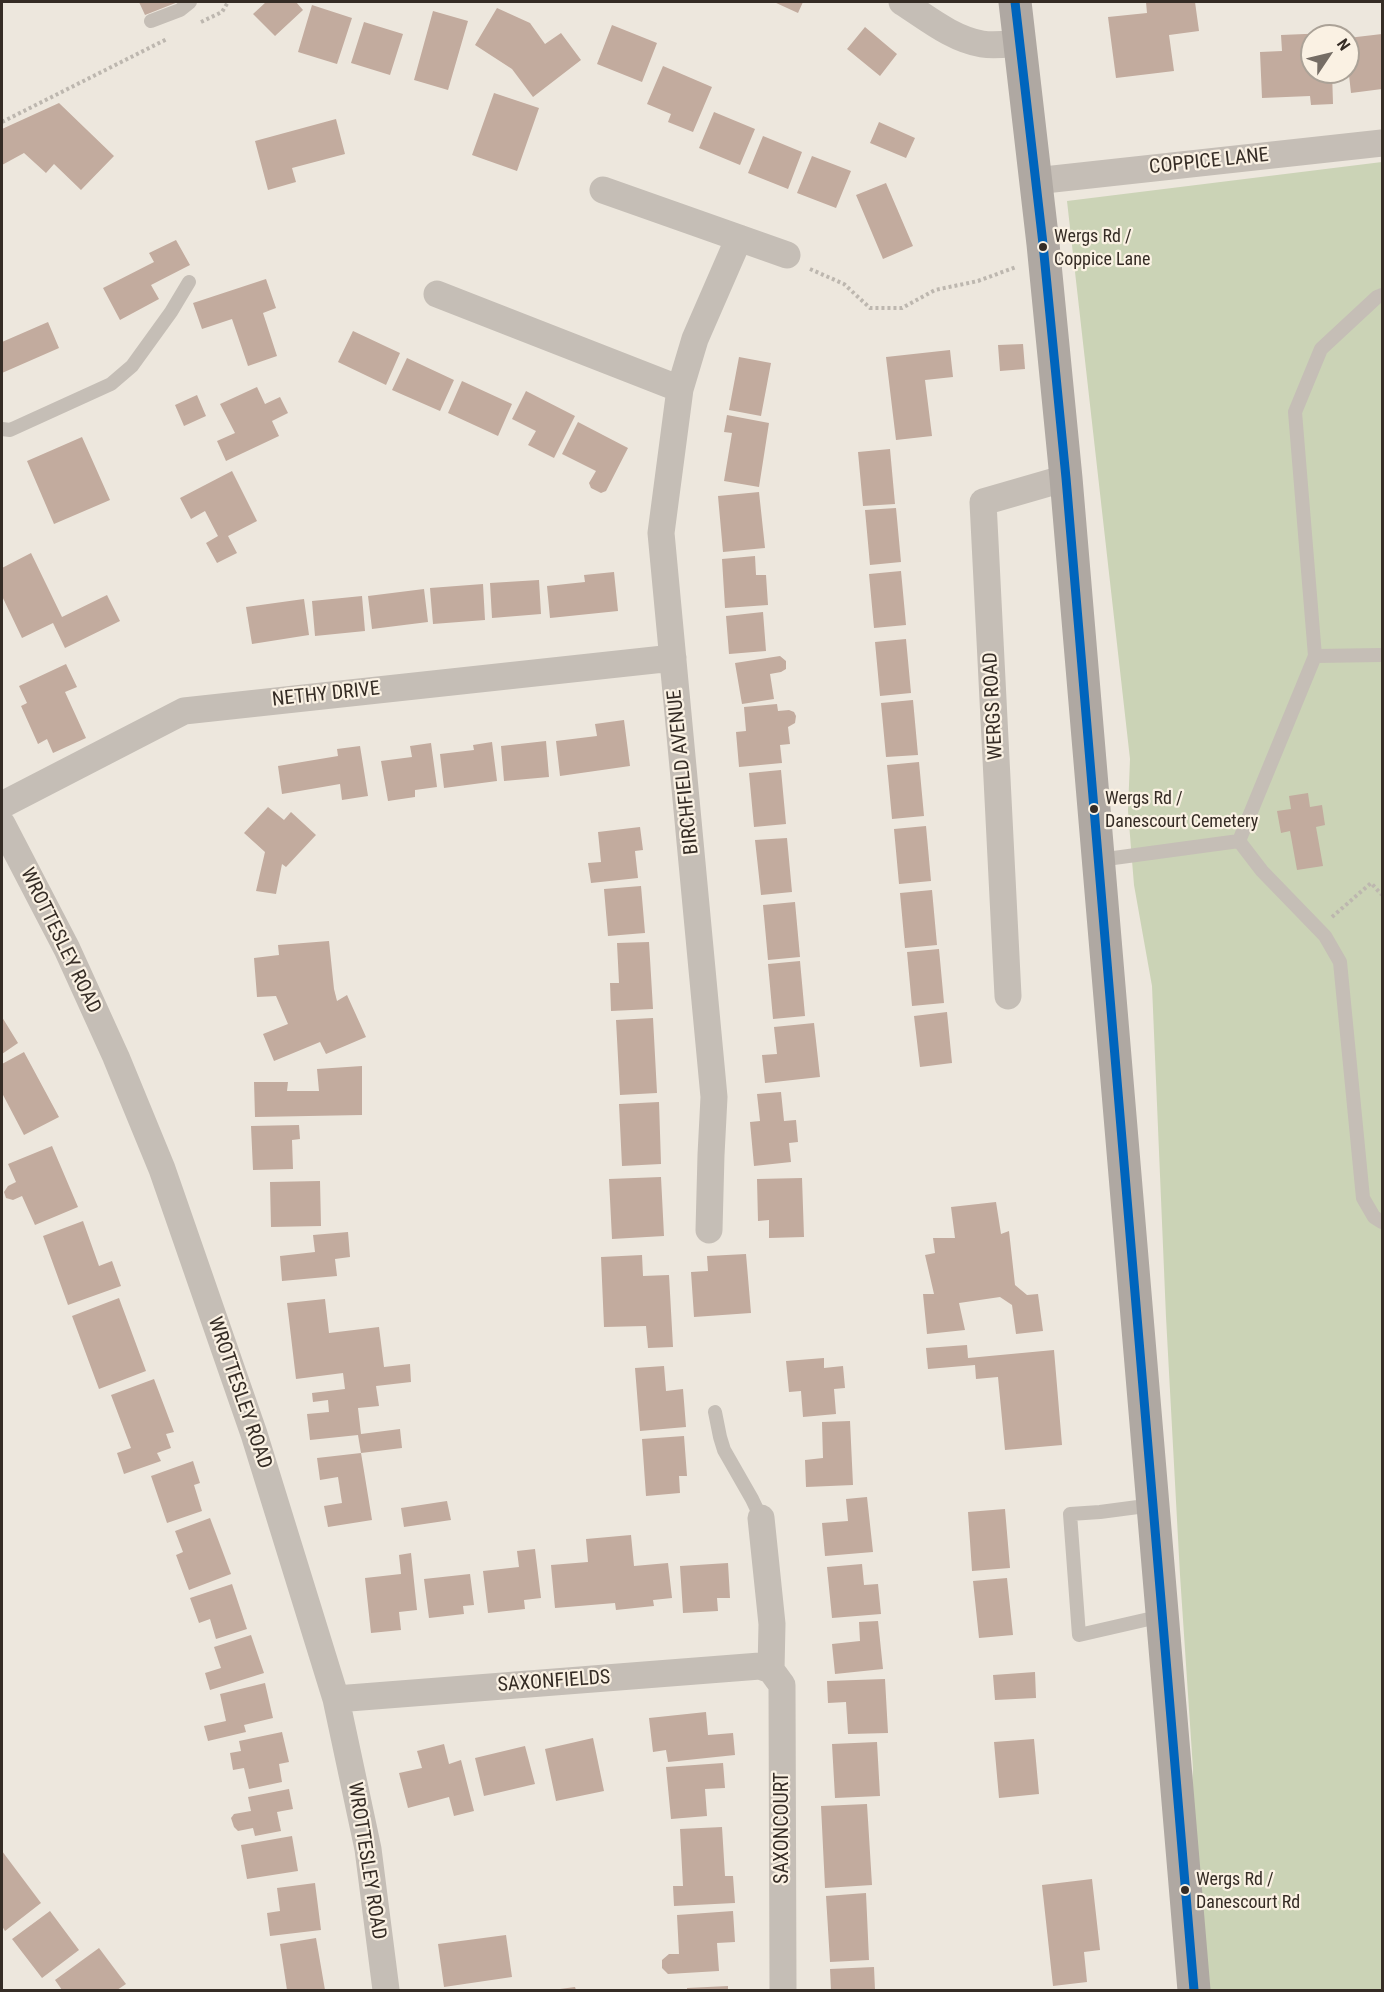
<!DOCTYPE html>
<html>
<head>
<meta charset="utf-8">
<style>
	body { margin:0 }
	#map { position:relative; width:1384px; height:1992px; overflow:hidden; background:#ede7dd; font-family:"Roboto Condensed",sans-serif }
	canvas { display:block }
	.frame { position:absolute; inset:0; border:3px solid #352c25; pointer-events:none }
	.north { position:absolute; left:1300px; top:24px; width:60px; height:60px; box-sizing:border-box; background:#faf1e3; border:2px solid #aba297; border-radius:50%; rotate:55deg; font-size:16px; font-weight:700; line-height:24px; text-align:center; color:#352c25 }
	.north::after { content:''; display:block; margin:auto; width:21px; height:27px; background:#756d65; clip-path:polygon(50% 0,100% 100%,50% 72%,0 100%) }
</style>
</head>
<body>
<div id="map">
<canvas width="1384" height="1992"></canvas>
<div class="frame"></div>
<div class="north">N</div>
</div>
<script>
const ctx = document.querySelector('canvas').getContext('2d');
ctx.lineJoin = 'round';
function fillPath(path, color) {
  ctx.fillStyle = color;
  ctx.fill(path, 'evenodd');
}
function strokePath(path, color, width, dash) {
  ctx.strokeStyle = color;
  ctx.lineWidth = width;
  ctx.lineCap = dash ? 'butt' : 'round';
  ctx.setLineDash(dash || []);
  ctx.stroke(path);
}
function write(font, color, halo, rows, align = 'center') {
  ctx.font = font + ' "Roboto Condensed",sans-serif';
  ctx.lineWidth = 4.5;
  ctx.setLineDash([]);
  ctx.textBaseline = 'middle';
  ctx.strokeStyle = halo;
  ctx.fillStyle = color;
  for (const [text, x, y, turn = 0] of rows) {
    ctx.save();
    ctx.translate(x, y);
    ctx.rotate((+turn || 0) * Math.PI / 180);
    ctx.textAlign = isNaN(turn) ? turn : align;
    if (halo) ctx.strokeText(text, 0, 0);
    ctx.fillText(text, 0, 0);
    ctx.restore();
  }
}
const green = new Path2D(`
	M1382,162V1990H1199L1187,1866L1193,1769L1180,1575L1166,1317L1152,986L1134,885L1128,811L1130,759L1067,201Z`);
const building = new Path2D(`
	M139,2H178L145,15Z
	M266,2H296L303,10L275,36L253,14Z
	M774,2H803L798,13Z
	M1146,2H1195L1199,31L1169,35L1174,71L1116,78L1108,17L1147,13Z
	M312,5L352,18L337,64L298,52Z
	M497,8L530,23L545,44L561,33L581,60L533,97L512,69L475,45Z
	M433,11L468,21L448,90L414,80Z
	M364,22L403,34L390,75L351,63Z
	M612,25L657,43L642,82L597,64Z
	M865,27L897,54L880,76L847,49Z
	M1329,33L1330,36H1312V72H1332L1333,104L1311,105L1310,96L1262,98L1260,52L1282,51L1281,35Z
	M1382,34V89L1351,93L1348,66V38Z
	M663,66L712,87L693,132L668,122L671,114L647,104Z
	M494,93L539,108L517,171L472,155Z
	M59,103L114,156L81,190L54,164L46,173L24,153L2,165V129Z
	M714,112L755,129L740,165L699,148Z
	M336,119L345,154L292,168L296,182L268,190L255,141Z
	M879,122L915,138L906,158L870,143Z
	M763,136L802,152L788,189L748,173Z
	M812,156L851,171L836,208L797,193Z
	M886,183L913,246L883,259L856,195Z
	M176,240L190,265L151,285L159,299L120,320L103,288L154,262L149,253Z
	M266,279L276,308L263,313L277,356L248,366L232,319L202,329L193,303Z
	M48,322L59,348L2,373V342Z
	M353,331L400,353L386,385L338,362Z
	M1023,344L1025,369L1000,371L998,345Z
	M950,350L953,377L925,380L932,436L896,440L886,357Z
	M739,357L771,363L761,416L729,410Z
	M407,358L454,380L440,411L392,390Z
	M462,381L512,404L498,436L448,413Z
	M257,387L265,404L280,397L288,413L272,421L279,436L226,461L217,441L235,433L220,404Z
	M526,391L575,416L554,458L528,445L536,431L512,419Z
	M197,395L206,416L184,426L175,405Z
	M727,415L769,423L759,487L724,481L732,433L724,432Z
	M578,422L628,448L606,491L601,493L591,488L589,483L596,471L562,454Z
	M82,437L110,500L54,524L27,461Z
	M890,449L895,504L863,506L858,452Z
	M232,471L257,521L228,536L237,553L217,563L206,543L218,536L205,511L191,519L180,498Z
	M759,492L765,548L723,552L718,496Z
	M896,508L901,562L870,565L865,510Z
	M31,553L62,617L107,595L120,621L65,648L53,623L22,638L2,596V568Z
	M755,556L756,575H766L768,605L725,608L722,559Z
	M901,571L906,625L874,628L869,574Z
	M614,572L618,611L550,618L547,586L585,582L584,575Z
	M539,580L541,614L492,618L490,583Z
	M483,584L485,620L433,624L430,588Z
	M424,589L428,622L372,629L368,596Z
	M362,596L365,631L315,636L312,601Z
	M304,599L309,635L252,644L246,607Z
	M763,612L766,651L729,654L726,616Z
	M906,639L911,693L880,696L875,642Z
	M780,656L786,661V669L781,672L770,674L774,699L742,704L735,663Z
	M66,664L77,687L65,692L86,738L53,753L47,739L38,744L21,706L27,703L19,686Z
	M913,700L918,755L886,757L881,703Z
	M777,704L778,711L789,710L794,712L796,716L795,723L788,727L790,744L780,745L782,763L739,767L736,732L746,731L744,707Z
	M624,720L630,766L560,776L556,741L597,736L595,724Z
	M546,741L549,777L504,781L501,746Z
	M492,742L497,781L444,788L440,754L474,750L473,745Z
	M431,743L437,787L415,790V797L388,801L381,761L412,757L410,746Z
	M360,746L368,796L342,800L340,784L282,794L278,766L338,756L337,749Z
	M919,762L924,816L892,819L887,765Z
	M781,770L786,824L754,827L749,773Z
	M1308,793L1310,807L1322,805L1325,825L1316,827L1323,866L1297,870L1290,831L1281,833L1277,811L1291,809L1289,796Z
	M268,807L284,820L291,812L316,835L286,867L282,864L276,894L256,891L265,852L244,833Z
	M926,826L931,881L899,884L894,829Z
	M640,827L643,850L635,851L638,878L591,883L588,863L601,862L598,832Z
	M787,838L792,892L761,895L755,840Z
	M641,886L645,933L608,936L604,889Z
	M932,890L937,945L905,948L900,893Z
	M795,902L800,957L768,960L763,905Z
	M329,941L334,989L337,1001L347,995L366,1037L326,1054L320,1042L274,1061L263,1034L288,1024L276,996L257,997L254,958L279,955L278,945Z
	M649,942L653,1009L611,1011L610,983H619L617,943Z
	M939,949L944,1003L912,1006L907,952Z
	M800,961L805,1016L773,1019L768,964Z
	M947,1012L952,1063L920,1067L914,1016Z
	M2,1017L18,1043L2,1054Z
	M653,1018L657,1093L620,1095L616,1020Z
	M814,1023L820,1077L765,1083L762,1055L777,1054L774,1027Z
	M24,1052L59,1117L24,1135L2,1093V1064Z
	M362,1066V1115L255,1117L254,1082H288L287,1091H319L317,1069Z
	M781,1092L784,1121L796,1120L798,1142L789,1143L791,1162L754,1166L750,1122L760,1121L757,1094Z
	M659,1102L661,1164L622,1166L619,1104Z
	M299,1125L300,1139L292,1140L293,1169L253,1170L251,1126Z
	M52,1146L78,1207L35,1225L22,1196L13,1200L6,1198L4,1192L8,1186L16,1182L8,1164Z
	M661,1177L664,1236L612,1239L609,1179Z
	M802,1178L804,1237L769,1238V1220L758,1221L757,1179Z
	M320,1181L321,1226L271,1227L270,1182Z
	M996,1202L1001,1234L1009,1231L1015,1285L1027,1295L1038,1294L1043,1331L1016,1334L1012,1305L1000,1297L959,1303L965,1330L927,1334L923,1294H934L925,1255L935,1253L933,1238H955L951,1207Z
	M83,1221L99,1266L112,1261L121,1286L68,1305L43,1236Z
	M348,1232L350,1257L335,1259L337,1276L282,1281L280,1256L315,1252L313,1235Z
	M746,1254L751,1313L694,1317L691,1272L708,1271L707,1256Z
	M642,1255L643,1276L669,1275L673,1347L648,1348L646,1326L604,1327L601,1257Z
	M119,1298L146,1371L99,1389L72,1316Z
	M325,1299L329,1333L379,1327L384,1367L410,1364L411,1382L376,1386L379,1406L358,1408L361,1434L400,1429L402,1448L361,1453L358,1435L310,1440L307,1414L329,1412L328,1400L313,1402L312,1393L345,1389L343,1373L296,1379L287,1303Z
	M967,1345L968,1358L1054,1350L1062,1445L1005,1450L998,1377L976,1379L975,1365L928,1369L926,1348Z
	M824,1358V1368L843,1366L845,1388L834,1389L836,1414L803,1417L801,1391L789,1392L786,1361Z
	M664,1366L666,1391L683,1389L686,1427L640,1431L635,1368Z
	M154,1379L174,1432L166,1434L171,1448L157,1453L161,1461L124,1474L117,1453L131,1448L111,1395Z
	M850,1421L853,1485L806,1487L805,1460L823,1458L822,1422Z
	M684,1436L687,1476H679L680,1493L646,1496L642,1439Z
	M361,1453L372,1520L328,1527L324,1506L342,1503L338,1477L320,1480L317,1458Z
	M193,1461L200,1483L194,1485L202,1511L167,1523L151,1476Z
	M867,1497L873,1552L825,1556L822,1523L848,1521L846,1499Z
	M447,1501L451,1520L404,1527L401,1508Z
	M1005,1509L1010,1568L972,1571L968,1512Z
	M210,1518L231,1574L189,1590L176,1555L183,1552L175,1531Z
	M631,1535L634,1566L668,1563L672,1598L653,1600L654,1606L616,1610L615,1603L555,1608L551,1565L588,1562L586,1539Z
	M535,1549L541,1598L524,1600L525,1609L488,1613L483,1571L519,1567L517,1551Z
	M411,1553L417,1610L399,1612L401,1630L371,1633L365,1578L401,1574L399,1555Z
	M728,1563L730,1598H717L718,1611L683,1613L680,1566Z
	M862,1564L864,1585L878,1584L881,1614L832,1618L827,1567Z
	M470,1574L474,1605L463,1606L464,1614L429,1618L424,1579Z
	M1007,1578L1013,1635L979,1638L973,1581Z
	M232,1584L247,1629L216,1639L210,1619L199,1623L190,1598Z
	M878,1621L883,1669L835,1674L832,1644L860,1641L859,1622Z
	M251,1635L264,1673L210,1690L205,1673L221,1668L214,1647Z
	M1035,1672L1036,1698L995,1700L993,1675Z
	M885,1679L888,1733L848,1734L846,1702L828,1703L827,1681Z
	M265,1683L273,1718L244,1725L246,1732L208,1741L204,1726L226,1721L220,1694Z
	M706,1712L708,1735L733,1733L735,1755L668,1762L666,1750L653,1752L649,1718Z
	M282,1732L289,1762L279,1764L282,1782L249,1789L244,1768L233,1770L230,1753L241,1751L239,1741Z
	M593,1738L604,1791L556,1801L545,1749Z
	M1034,1739L1039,1794L999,1798L994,1742Z
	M877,1742L880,1796L835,1798L832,1744Z
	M444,1744L449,1764L461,1760L474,1811L454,1816L449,1797L408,1808L399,1773L422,1768L417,1751Z
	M525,1746L535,1784L484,1796L475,1758Z
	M723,1763L725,1788L705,1789L707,1816L671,1819L666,1767Z
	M289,1789L293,1809L277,1812L281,1831L255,1836L253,1828L238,1831L234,1827L231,1818L234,1814L251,1811L248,1797Z
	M867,1804L872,1885L825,1888L821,1806Z
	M722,1827L725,1876H733L735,1903L674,1906L673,1886H683L680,1829Z
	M292,1836L298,1871L247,1879L241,1845Z
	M2,1851L41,1903L5,1931L2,1926Z
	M1092,1879L1100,1950L1084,1952L1087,1982L1053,1986L1042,1885Z
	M315,1883L321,1930L270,1936L267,1913L280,1911L277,1888Z
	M866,1893L869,1960L830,1962L826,1896Z
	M50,1911L79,1950L42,1978L12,1939Z
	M733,1911L735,1942L717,1943L719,1971L668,1974L662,1968V1960L669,1954H679L677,1915Z
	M506,1935L512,1977L444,1987L438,1944Z
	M316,1938L325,1990H287L280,1944Z
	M99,1948L126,1984L117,1990H62L55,1980Z
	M874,1967L875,1990H831L830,1969Z
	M728,1986V1990H687V1988Z
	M575,1987L576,1990H560V1989Z`);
const path = new Path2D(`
	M201,22L222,12L228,2
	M2,122L167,39
	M810,269L844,284L870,308H902L935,290L978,281L1016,267
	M1332,917L1371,883L1382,895`);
const service = new Path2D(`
	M151,21L180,10L190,2
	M2,429L10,430L111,384L132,366L171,312L189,282
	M1315,656L1382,655
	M1239,841L1315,656L1295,412L1321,349L1377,297L1382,295
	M1239,841L1262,871L1325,936L1340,962L1363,1198L1374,1217L1382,1222
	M1099,860L1239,841
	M715,1412L720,1437L724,1450L752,1499L761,1518
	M1153,1505L1100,1512L1070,1514L1079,1635L1162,1616`);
const minor = new Path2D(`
	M902,2C926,17 952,39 982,44C995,46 1007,44 1020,43
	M1035,181L1382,143
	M603,190L787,255
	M437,294L680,389
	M2,805L184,711L673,658
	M2,824L67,949L116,1057L162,1169L254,1434L336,1699L368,1849L386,1990
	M1008,996L983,502L1066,478
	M709,1230L711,1155L714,1097L661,533L680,389L695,339L739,238
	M761,1518L772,1624L771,1670
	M336,1699L760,1666L771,1670L782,1685L783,1990`);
const trunk = new Path2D(`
	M1015,2L1043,244L1066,478L1194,1990`);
const bus1 = new Path2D(`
	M1015,2L1043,244L1066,478L1194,1990`);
const markers = [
	[1043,247,5,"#352c25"],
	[1094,809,5,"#352c25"],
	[1185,1890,5,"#352c25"]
];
const busNames = [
	["Wergs Rd /",1054,237],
	["Coppice Lane",1054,260],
	["Wergs Rd /",1105,799],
	["Danescourt Cemetery",1105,822],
	["Wergs Rd /",1196,1880],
	["Danescourt Rd",1196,1903]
];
const streetNames = [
	["COPPICE LANE",1209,162,-6],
	["NETHY DRIVE",326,695,-6],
	["WERGS ROAD",994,706,-93],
	["BIRCHFIELD AVENUE",684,772,-96],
	["WROTTESLEY ROAD",60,941,64],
	["WROTTESLEY ROAD",239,1393,71],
	["SAXONFIELDS",554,1682,-4],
	["SAXONCOURT",783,1828,-90],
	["WROTTESLEY ROAD",366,1861,81]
];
fillPath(green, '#cbd3b6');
fillPath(building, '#c2ab9e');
strokePath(path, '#bdb7af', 4, [3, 3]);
strokePath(service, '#c5beb6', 14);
strokePath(minor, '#c5beb6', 27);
strokePath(trunk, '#afa8a2', 33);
strokePath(bus1, '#0065bd', 9);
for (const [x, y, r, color] of markers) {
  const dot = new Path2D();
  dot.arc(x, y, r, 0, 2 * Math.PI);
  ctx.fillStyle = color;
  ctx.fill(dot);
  strokePath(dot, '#faf1e3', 2);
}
write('18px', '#352c25', '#faf1e3', busNames, 'left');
write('20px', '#352c25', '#faf1e3', streetNames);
</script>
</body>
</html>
